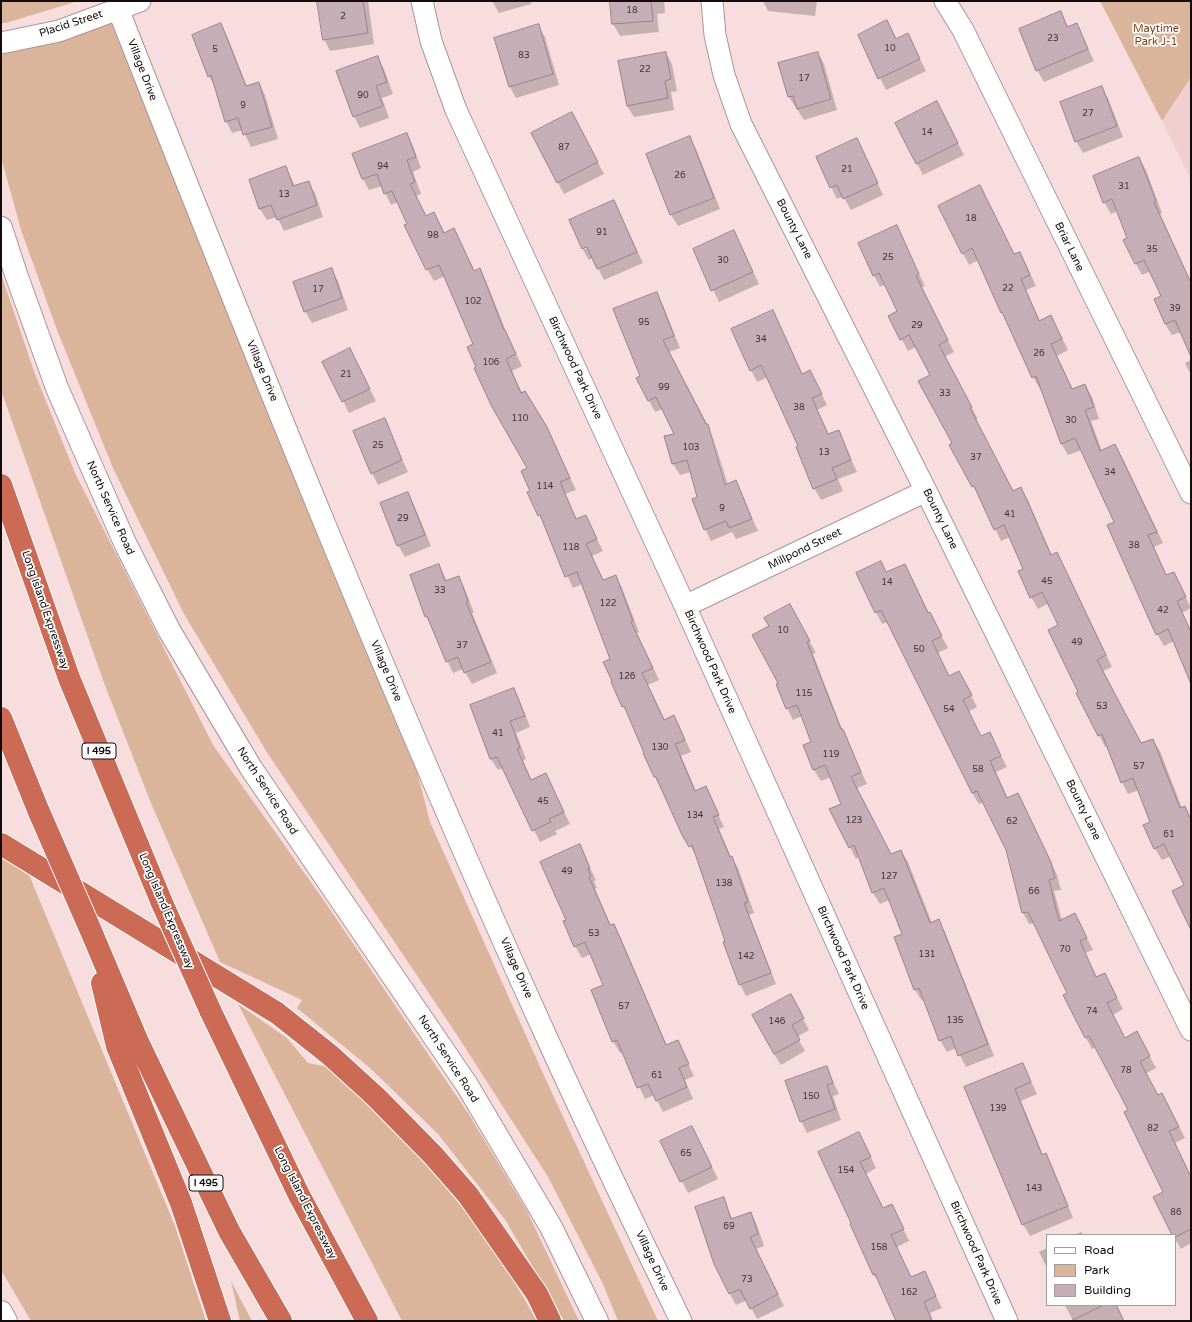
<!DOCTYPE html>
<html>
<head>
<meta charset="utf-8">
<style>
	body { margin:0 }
	#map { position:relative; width:1192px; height:1322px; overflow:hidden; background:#f8ddde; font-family:"Varela Round",sans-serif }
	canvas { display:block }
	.frame { position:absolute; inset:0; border:2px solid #140c0c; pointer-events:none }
	.legend { position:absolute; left:1046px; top:1234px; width:130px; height:72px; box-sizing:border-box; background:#fff; border:1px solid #a19e9e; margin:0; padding:5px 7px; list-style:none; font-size:12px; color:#140c0c }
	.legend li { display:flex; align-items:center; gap:8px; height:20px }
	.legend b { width:20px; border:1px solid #a19e9e }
</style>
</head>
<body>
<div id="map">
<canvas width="1192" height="1322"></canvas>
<div class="frame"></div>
<ul class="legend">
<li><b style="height:5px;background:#fff"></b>Road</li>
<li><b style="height:11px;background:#dbb49c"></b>Park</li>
<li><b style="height:11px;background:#c6aeb7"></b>Building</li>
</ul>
</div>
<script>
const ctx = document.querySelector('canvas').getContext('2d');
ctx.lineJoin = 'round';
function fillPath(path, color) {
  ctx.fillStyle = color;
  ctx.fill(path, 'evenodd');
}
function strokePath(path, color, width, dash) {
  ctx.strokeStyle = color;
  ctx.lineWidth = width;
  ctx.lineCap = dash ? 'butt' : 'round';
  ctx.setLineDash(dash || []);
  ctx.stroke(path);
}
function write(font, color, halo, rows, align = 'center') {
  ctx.font = font + ' "Varela Round",sans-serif';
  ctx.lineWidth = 3.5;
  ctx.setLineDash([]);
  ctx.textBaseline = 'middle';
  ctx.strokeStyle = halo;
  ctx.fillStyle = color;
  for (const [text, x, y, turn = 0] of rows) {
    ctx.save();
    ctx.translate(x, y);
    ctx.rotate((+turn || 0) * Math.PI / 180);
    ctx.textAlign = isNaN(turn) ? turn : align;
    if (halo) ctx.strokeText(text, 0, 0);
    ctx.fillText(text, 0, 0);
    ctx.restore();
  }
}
const built = new Path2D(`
	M1191,77V180L1162,121Z`);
const green = new Path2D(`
	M1,1H78L6,23H1Z
	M1100,1H1191V77L1162,121Z
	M118,9L399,700L430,822L546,1080L658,1321H618L602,1282L548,1177L457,1035L268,754L184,614L113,468L57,330L21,230L1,157V55Z
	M1,274L35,374L75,473L213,745L325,902L468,1113L527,1211L579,1321H564L506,1221L438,1134L370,1068L297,1008L302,1000L220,962L151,803L104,683L1,390Z
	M1,855L27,870L175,1226L206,1321H31L1,1270Z
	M238,1004L287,1038L308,1063L333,1068L402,1135L492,1243L537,1321H402Z
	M231,1281L252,1321H240Z`);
const shadow = new Path2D(`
	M318,1H368L374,44L330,51L324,39Z
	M492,1H531V4L499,13Z
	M611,1H664L665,13L657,14L659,32L620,36L613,24Z
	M763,1H817L815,16L768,11Z
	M1060,12L1069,28L1077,24L1094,61L1044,82L1037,70Z
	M887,22L897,40L908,34L926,71L886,90L859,35Z
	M220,25L227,36L247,87L259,83L265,95L278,139L251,147L243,130L232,133L226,121L216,88L209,76L193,36Z
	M538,26L545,37L559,85L516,98L510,87Z
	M666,53L672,64L677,91L671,92L674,110L634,117L627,106Z
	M818,53L824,64L837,110L804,120L789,97L779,64Z
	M377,57L384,69L393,94L382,98L389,118L360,128L354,116Z
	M1101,87L1108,98L1123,137L1083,153L1076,141Z
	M937,102L964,155L923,175L896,123Z
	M578,125L604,174L564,194L532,134Z
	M407,134L413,146L421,168L413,172L421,194L416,196L426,217L434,214L445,234L454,229L475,272L480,270L486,281L507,334L522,366L512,371L522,393L553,440L576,490L565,494L577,520L585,516L603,551L592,556L604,581L616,577L622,588L639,632L637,633L659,680L648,685L665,720L674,716L680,728L691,752L681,756L696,791L705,787L724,827L719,829L731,857L738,868L754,913L749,915L776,984L746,996L740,984L697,857L683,835L655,777L630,718L612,683L614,682L611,659L582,584L573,588L529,492L531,491L528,468L477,368L474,345L445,276L434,281L416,250L405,226L408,225L398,202L391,205L382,186L369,190L363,179L354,154Z
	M689,138L696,149L720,209L678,226L671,215L647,154Z
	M857,139L883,195L851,210L843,196L837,199L831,187Z
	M1139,158L1146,170L1162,213L1160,214L1191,283V357L1181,332L1172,335L1165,324L1155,299L1162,296L1151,271L1142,275L1136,264L1125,240L1129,238L1118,211L1111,214L1104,202Z
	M286,167L295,186L308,182L315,193L323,217L284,231L277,217L267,220L260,209L250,180Z
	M614,201L643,263L604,280L593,258L589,260L583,250L592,246Z
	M939,206L1014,255L1019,253L1026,264L1036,286L1026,290L1040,321L1051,316L1068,350L1057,356L1073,390L1085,385L1092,397L1099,419L1091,421L1102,451L1115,445L1122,457L1163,543L1154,547L1167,576L1173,573L1191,608L1182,613L1191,631V684L1174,641L1164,646L1157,634L1115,523L1082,450L1068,455L1061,443L1042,388L1040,389L1033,377L978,260L969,265Z
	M896,227L925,286L921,287L954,352L944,357L978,419L975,420L1014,492L1021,489L1028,500L1052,556L1063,565L1112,667L1103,671L1141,744L1153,740L1160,751L1182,808L1184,807L1191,819V926L1185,885L1171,856L1162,860L1155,849L1144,826L1152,823L1139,790L1128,794L1122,782L1108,746L1105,747L1099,735L1080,693L1059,626L1049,603L1038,609L1031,597L1024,569L1010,537L1001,541L980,498L951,445L954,444L931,376L916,347L908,351L889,316L898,311L886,284L880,287L874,275Z
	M734,232L759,284L719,302L694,250Z
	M331,269L338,281L348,310L312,323L305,311Z
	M656,293L663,305L680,348L669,352L710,429L708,427L725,490H727L711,431L728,485L736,482L758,531L736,539L732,532L711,541L705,529L691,472L680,475L673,464L675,434L663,409L655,412L637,379L641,377Z
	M772,311L802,375L810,371L827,405L817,410L829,435L838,431L857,472L838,479L843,491L821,500L814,488L800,446L768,377L757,382L751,370Z
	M1191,360V375L1185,363Z
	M356,361L376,401L349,413L324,362Z
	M384,419L408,472L378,485L372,473Z
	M408,493L414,505L431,546L405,557L398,545Z
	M881,563L887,573L905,565L911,576L929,613L948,648L938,653L949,677L965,683L977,707L968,712L981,737L989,733L1007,767L996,772L1008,799L1024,806L1057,875L1061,890L1054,891L1062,920L1075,914L1093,950L1085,953L1097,978L1111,986L1123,1009L1113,1015L1125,1039L1143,1044L1156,1068L1145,1074L1158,1096L1162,1094L1185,1138L1175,1143L1191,1177V1243L1181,1249L1175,1239V1235H1173L1164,1192L1130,1110L1096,1047L1092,1049L1086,1038L1064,995L1068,993L1035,923L1029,924L1023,913L1007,850L984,802L979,804L972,793L888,622L882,624L857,574Z
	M439,566L447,581L459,577L465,589L474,613H472L497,673L472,684L463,669L453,673L426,616Z
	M789,605L816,653L813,654L843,732L867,784L857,788L891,855L901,851L908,862L932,923L938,921L945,932L994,1056L966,1067L956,1048L947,1052L940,1040L924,1000L922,1001L915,990L895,937L903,934L889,900L880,904L873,893L859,857L856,859L850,847L842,804L831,777L821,781L814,770L804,746L813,742L802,716L793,720L787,708L780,683L770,626Z
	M514,689L520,701L530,727L516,733L526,759L523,761L532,781L546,775L570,824L555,831L557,834L540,842L503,768L498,770L491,759L471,706Z
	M579,846L596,880L594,881L597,888L595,889L611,926L614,925L620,936L667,1046L677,1041L694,1076L685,1080L693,1099L663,1112L654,1095L645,1099L623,1052L620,1053L613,1041L604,986L591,954L582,958L575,946L567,920Z
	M797,1007L809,1030L797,1037L805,1051L781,1065L774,1054Z
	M1023,1064L1037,1094L1021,1101L1043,1155L1045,1154L1052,1166L1073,1218L1030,1236L1023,1224L965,1088Z
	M826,1067L839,1094L833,1096L841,1120L807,1133L801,1121Z
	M692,1127L718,1179L688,1193L662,1142Z
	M865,1145L876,1168L866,1174L883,1209L892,1205L909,1241L897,1247L911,1278L924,1272L942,1308L930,1313L933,1321H897L882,1286L874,1275L851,1224L853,1223L819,1153Z
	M723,1199L733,1220L751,1213L757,1225L764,1246L756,1249L784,1306L757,1319L747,1300L736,1305L730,1294Z
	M1081,1232L1083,1235H1074Z
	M1047,1248V1268L1039,1252Z
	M1065,1305H1117L1124,1321H1073Z`);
const building = new Path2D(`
	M317,1H363L368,33L323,40Z
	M610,1H651L653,21L612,24Z
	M1061,11L1067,27L1077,23L1088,49L1036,71L1019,29Z
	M887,20L896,39L908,33L920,59L878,79L858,35Z
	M221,23L246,86L259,82L272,127L243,135L238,118L225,122L211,75L208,77L192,35Z
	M539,24L553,74L509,87L494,38Z
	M666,52L671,79L665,81L668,98L627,106L618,61Z
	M818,52L831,99L797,109L793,96L788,97L778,63Z
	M378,56L387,82L376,86L383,106L353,117L336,71Z
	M1102,86L1117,126L1075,142L1060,102Z
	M937,101L958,143L916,164L895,123Z
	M572,112L598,162L557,183L531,133Z
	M407,133L416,157L407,160L415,182L410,184L426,216L434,212L444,233L454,228L474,271L480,268L504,330H505L516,354L506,359L521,393L525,391L547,427L570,478L560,482L576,519L586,515L597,539L586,544L603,580L616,575L633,621L631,622L653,668L642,673L664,720L674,715L685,740L675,744L695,791L706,786L719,815L713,817L730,857L732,856L748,902L744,903L771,973L739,985L723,942L725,941L692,845L689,847L682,835L656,777H654L643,753H644L624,706L622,707L611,682L612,681L603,662L610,659L577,572L565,577L540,515L538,516L527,492L530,491L521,471L527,468L492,407L474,368L476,367L467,347L473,344L439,265L426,270L404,225L407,224L392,191L384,194L377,174L362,179L352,154Z
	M690,136L714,198L670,215L646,154Z
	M857,138L878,183L843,199L837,185L830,188L816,157Z
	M1139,157L1156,201L1154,202L1191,283V357L1175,320L1165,324L1154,299L1161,296L1144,260L1135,264L1123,240L1127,238L1112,199L1103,203L1093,176Z
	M286,166L293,186L309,181L317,205L277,220L271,205L259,209L249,180Z
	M980,185L1014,254L1020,252L1030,275L1021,279L1039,321L1051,315L1062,339L1051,344L1072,389L1085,384L1094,407L1085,410L1100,451L1115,444L1157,532L1148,535L1166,575L1174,572L1186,597L1177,601L1191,632V684L1168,629L1156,635L1107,525L1114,522L1075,438L1061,444L1036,376L1032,378L1002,312L1001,313L972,248L962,254L938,206Z
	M614,200L637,252L597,269L587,247L582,249L569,220Z
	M897,225L919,274L916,276L948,340L939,345L972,407L970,408L1013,491L1021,487L1051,555L1057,552L1106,655L1097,660L1141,743L1153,739L1180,808L1185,806L1191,820V930L1172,891L1184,885L1164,844L1154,849L1143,825L1150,822L1133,778L1121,783L1102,734L1098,736L1076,693L1078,692L1048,630L1058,625L1042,592L1030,598L1018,571L1023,569L1004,525L994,530L974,486L972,487L949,445L952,443L918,381L930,375L909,335L900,340L888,316L897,311L879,273L873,276L858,243Z
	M734,230L753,272L711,291L693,249Z
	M332,268L342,298L304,312L293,282Z
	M657,292L674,336L663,340L706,424H708L725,485L736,480L752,519L729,528L726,521L704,530L692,499L697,497L687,460L672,464L664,436L674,434L656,397L648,401L636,378L640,376L613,309Z
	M773,310L802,374L810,370L822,394L812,398L828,434L839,430L851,460L832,468L837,479L813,489L796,447L798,446L761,365L750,371L731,329Z
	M350,348L370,389L342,402L322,362Z
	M385,418L402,460L371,474L353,431Z
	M408,492L425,535L397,546L380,503Z
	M881,561L886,572L905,564L928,613L930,612L942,636L932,641L949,676L959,671L972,695L963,700L981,736L990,732L1001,756L990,761L1007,798L1018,793L1051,862L1055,878L1049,880L1059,921L1075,913L1087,938L1080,941L1096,977L1105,973L1117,998L1107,1003L1125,1038L1137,1031L1150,1056L1140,1062L1158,1095L1162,1093L1179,1127L1169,1131L1191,1177V1229L1175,1237V1235H1172L1153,1197L1163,1192L1124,1112L1128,1110L1089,1036L1085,1038L1063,995L1067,993L1028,912L1022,913L1006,850L977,791L972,793L881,610L875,613L856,573Z
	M439,564L445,581L459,576L468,601L466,602L491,662L464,673L458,657L446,662L427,616L425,617L410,575Z
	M790,604L810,641L807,642L841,729H843L861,772L851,777L891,854L901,850L930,923L939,919L988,1044L958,1056L951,1036L939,1041L919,988L914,990L894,937L902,934L884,888L872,893L854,845L849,848L829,809L841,804L825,765L813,770L803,745L811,742L797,705L786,709L776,684L778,683L752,635L769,626L764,618Z
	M514,688L525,716L510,721L520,748L517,749L531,780L546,773L564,812L549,819L551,822L532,831L497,757L490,759L470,705Z
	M580,844L590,868L588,869L591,876L589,877L610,925L614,924L666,1045L678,1040L689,1064L679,1068L687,1087L656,1101L648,1084L637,1088L617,1040L612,1042L591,990L603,985L585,942L574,947L563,921L566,920L540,862Z
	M791,994L804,1018L792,1025L800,1040L774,1054L752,1015Z
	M1023,1063L1031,1082L1015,1089L1042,1155L1046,1153L1068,1206L1022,1225L964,1087Z
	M827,1066L833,1083L827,1085L835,1109L800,1122L785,1081Z
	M692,1126L712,1167L680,1182L660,1141Z
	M859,1132L871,1157L860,1162L883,1208L892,1204L904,1229L891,1235L911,1277L925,1271L936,1296L924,1302L932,1321H896L875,1274L873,1275L850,1224L851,1223L818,1152Z
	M724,1197L731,1219L751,1212L758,1234L750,1237L778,1294L750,1309L740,1289L729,1294L714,1264L695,1207Z
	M1104,1305H1116L1124,1321H1071Z`);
const street = new Path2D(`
	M422,1L431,41L456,110L685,606L1007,1321
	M712,1L715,35L724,75L741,124L926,491L1191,1030
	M945,1L963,30L1191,493
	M118,9C254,354 392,698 546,1036C589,1131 635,1226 681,1321
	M1,43L59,31L140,1
	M685,606L926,491`);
const secondary = new Path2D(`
	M1,228L16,274L57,388L125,543L169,630L251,768L467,1085L551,1227L597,1321
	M1,1312L6,1321`);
const highway = new Path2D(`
	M1,485L69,678L162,903
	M1,718L39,812
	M1,844L277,1013L330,1055L376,1097L433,1155L468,1195L537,1294L550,1321
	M91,931L138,1042L229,1231L281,1321
	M102,983L117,1046L181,1203L220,1321
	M210,1010L299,1195L367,1321`);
const highwayBridge = new Path2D(`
	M39,812L91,931
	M162,903L210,1010`);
const numberNames = [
	["18",632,11],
	["2",343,17],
	["23",1053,39],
	["10",890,49],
	["5",215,50],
	["83",524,56],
	["22",645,70],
	["17",804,79],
	["90",363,96],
	["9",243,106],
	["27",1088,114],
	["14",927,133],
	["87",564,148],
	["94",383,167],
	["21",847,170],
	["26",680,176],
	["31",1124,187],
	["13",284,195],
	["18",971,219],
	["91",602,233],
	["98",433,236],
	["35",1152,250],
	["25",888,258],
	["30",723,261],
	["22",1008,289],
	["17",318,290],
	["102",473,302],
	["39",1175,309],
	["95",644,323],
	["29",917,326],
	["34",761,340],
	["26",1039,354],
	["106",491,363],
	["21",346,375],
	["99",664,388],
	["33",945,394],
	["38",799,408],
	["110",520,419],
	["30",1071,421],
	["25",378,446],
	["103",691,448],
	["13",824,453],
	["37",976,458],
	["34",1110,473],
	["114",545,487],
	["9",722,509],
	["41",1010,515],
	["29",403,519],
	["38",1134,546],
	["118",571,548],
	["45",1047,582],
	["14",887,583],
	["33",440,591],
	["122",608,604],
	["42",1163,611],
	["10",783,631],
	["49",1077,643],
	["37",462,646],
	["50",919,650],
	["126",627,677],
	["115",804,694],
	["53",1102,707],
	["54",949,710],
	["41",498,734],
	["130",660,748],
	["119",831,755],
	["57",1139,767],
	["58",978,770],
	["45",543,802],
	["134",695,816],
	["123",854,821],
	["62",1012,822],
	["61",1169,835],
	["49",567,872],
	["127",889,877],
	["138",724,884],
	["66",1034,892],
	["53",594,934],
	["70",1065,950],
	["131",927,955],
	["142",746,957],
	["57",624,1007],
	["74",1092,1012],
	["135",955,1021],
	["146",777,1022],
	["78",1126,1071],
	["61",657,1076],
	["150",811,1097],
	["139",998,1109],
	["82",1153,1129],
	["65",686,1154],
	["154",846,1171],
	["143",1034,1189],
	["86",1176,1213],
	["69",729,1227],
	["158",879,1248],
	["73",747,1280],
	["162",909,1293]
];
const shields = [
	[99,751,34],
	[206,1183,34]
];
const shieldNames = [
	["I 495",99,751],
	["I 495",206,1183]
];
const streetNames = [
	["Placid Street",71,24,-18],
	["Village Drive",142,70,69],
	["Bounty Lane",794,229,63],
	["Briar Lane",1069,247,64],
	["Birchwood Park Drive",575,368,65],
	["Village Drive",262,371,67],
	["North Service Road",110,508,66],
	["Bounty Lane",940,519,64],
	["Millpond Street",805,549,-26],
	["Long Island Expressway",45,610,71],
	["Birchwood Park Drive",710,662,66],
	["Village Drive",386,671,67],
	["North Service Road",267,791,57],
	["Bounty Lane",1083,810,64],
	["Long Island Expressway",166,911,67],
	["Birchwood Park Drive",843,958,66],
	["Village Drive",516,968,66],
	["North Service Road",448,1059,57],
	["Long Island Expressway",305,1203,63],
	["Birchwood Park Drive",976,1253,66],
	["Village Drive",652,1261,65]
];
const parkNames = [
	["Maytime",1156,29],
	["Park J-1",1156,42]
];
fillPath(built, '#f1ced0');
fillPath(green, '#dbb49c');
fillPath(shadow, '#0003');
fillPath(building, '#c6aeb7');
strokePath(building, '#99828b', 1);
strokePath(street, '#ad9496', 23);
strokePath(secondary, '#ad9496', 24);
strokePath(highway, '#fff', 24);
strokePath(street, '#fff', 21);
strokePath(secondary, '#fff', 22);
strokePath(highway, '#cb6a55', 22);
strokePath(highwayBridge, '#fff', 24, []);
strokePath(highwayBridge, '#cb6a55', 22);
write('9px', '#403437', null, numberNames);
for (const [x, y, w] of shields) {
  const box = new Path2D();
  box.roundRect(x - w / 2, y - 8, w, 16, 3);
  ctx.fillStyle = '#fff';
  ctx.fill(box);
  strokePath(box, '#140c0c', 1);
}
write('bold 10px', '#140c0c', null, shieldNames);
write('11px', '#140c0c', '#fff', streetNames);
write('11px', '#7d441a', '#fff', parkNames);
</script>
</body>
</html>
